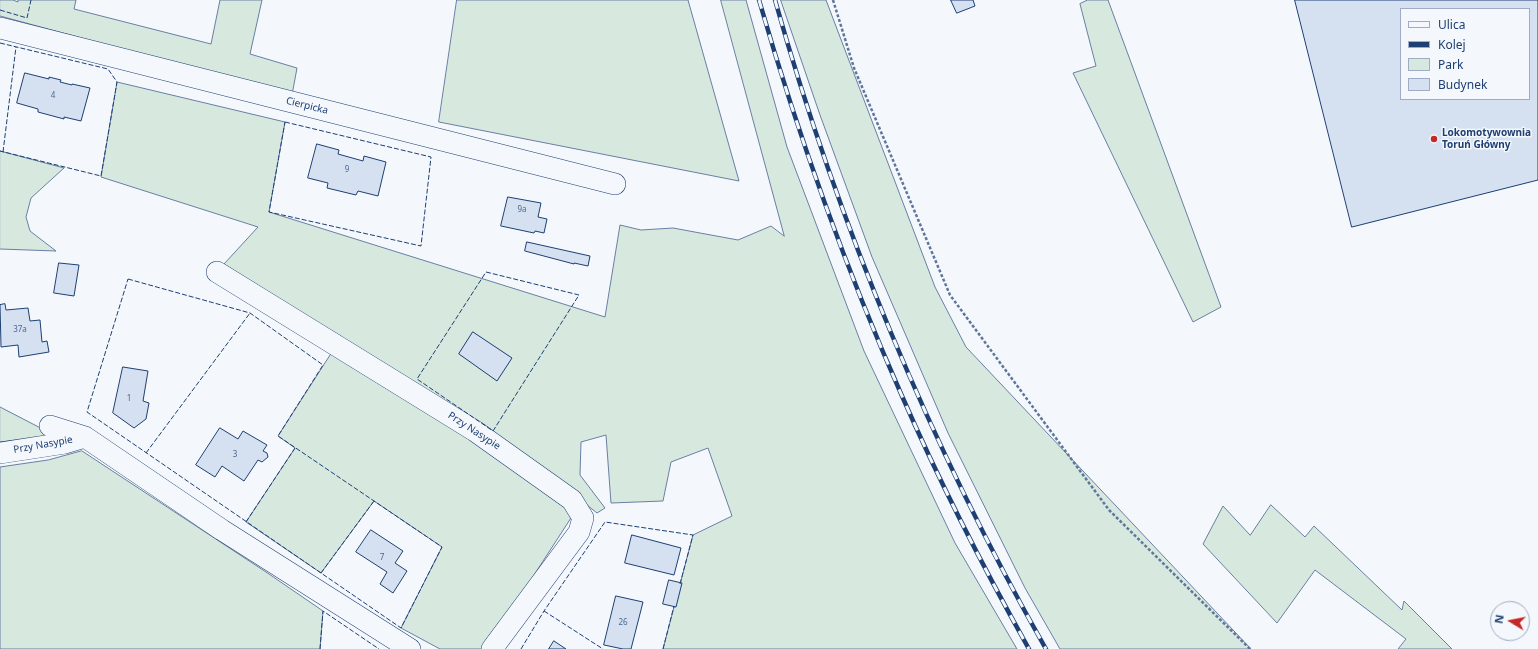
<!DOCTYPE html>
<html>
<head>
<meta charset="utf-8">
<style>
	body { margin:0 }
	#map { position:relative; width:1538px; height:649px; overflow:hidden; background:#f4f7fb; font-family:"Noto Sans",sans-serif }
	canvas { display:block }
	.legend { position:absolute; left:1400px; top:8px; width:130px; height:92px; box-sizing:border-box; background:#f4f7fb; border:1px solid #9eadc5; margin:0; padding:5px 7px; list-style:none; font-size:12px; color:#1d3f73 }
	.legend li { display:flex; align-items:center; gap:8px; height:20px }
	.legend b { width:20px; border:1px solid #9eadc5 }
	.north { position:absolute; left:1490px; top:601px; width:40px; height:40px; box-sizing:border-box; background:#f4f7fb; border:1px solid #9eadc5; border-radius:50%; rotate:280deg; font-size:11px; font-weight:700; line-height:16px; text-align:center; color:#1d3f73 }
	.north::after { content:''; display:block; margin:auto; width:14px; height:18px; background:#c62828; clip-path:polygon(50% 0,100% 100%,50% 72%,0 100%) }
</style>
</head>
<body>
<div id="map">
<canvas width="1538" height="649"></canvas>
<ul class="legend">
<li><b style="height:5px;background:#f4f7fb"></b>Ulica</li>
<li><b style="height:5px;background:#1d3f73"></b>Kolej</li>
<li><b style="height:11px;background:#d7e8df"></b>Park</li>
<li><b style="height:11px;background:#d5e0f0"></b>Budynek</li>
</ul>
<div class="north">N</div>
</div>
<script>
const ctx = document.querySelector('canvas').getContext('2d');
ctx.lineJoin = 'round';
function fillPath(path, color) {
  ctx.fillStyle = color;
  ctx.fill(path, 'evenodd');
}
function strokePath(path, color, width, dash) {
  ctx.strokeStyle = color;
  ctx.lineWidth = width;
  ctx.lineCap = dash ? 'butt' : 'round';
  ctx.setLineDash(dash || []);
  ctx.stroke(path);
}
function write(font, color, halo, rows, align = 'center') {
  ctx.font = font + ' "Noto Sans",sans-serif';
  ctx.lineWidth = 3;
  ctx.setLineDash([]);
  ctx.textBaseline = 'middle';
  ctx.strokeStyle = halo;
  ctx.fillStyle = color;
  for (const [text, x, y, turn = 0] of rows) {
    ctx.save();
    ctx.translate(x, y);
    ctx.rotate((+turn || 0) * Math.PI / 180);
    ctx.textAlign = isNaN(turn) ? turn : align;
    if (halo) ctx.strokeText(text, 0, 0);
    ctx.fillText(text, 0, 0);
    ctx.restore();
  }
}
const green = new Path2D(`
	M0,0H13L18,2V0H76L74,9L211,44L220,0H262L250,54L297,68L292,95L0,16Z
	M457,0H688L739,181L439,122Z
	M721,0H746L787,147L864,351L955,543L1017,649H663L693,535L732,516L708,448L671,462L663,501L611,503L606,435L581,442L580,475L605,508L597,513L582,501L486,649H440L401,628L442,547L374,501L321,573L246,522L295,448L278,436L341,338L224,264L258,227L101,177L117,82L285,122L269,212L605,317L620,225L641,230L673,228L738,240L771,226L784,236Z
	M781,0H826L935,287L966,347L1251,649H1060L1025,588L948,433L872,257L820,115Z
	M1088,0H1108L1221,307L1193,322L1073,73L1096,66L1080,4Z
	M0,151L64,168L31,198L26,217L30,231L56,251L0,249Z
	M0,407L56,436L0,442Z
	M82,451L269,574L323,611L320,649H0V467L48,460Z
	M1271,505L1305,537L1314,526L1402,610L1404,601L1452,649H1398L1406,639L1315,570L1277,623L1203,544L1223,506L1250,535Z`);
const building = new Path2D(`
	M951,0H973L975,6L957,13Z
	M1295,0H1538V180L1352,227ZM1401,9H1529V99H1401Z
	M25,73L49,79V77L61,80L60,82L72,85V84L90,88L81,121L64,117V119L38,112V109L17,103Z
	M317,144L339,150L338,154L363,161L364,156L386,162L378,196L358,191L356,195L327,188L328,183L308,178Z
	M508,197L541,203L538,217L547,219L544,233L535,231L534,233L501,226Z
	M527,242L590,256L588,266L574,263V264L525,251Z
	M59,263L79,265L74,296L54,293Z
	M5,304L6,310L28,308L30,321L40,320L42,342L47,341L49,352L19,357L18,345L1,347L0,305Z
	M473,332L512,358L497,381L459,354Z
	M123,367L148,371L143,401L149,403L146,419L134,428L113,413Z
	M220,428L238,439L243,431L267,445L263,451L267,453L268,457L262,462L258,460L244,481L222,466L215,477L196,465Z
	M371,530L403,551L395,563L407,571L393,593L380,584L387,572L356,552Z
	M632,535L681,548L674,575L625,563Z
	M669,580L682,583L676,607L663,604Z
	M616,596L643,602L631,649H623L604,645Z
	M554,641L566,649H549Z`);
const path = new Path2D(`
	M833,0L854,68L950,295L1109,510L1250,649`);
const minor = new Path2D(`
	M0,28L615,184
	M217,272L475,431L572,500L583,518L579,532L492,649
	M50,426L85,437L222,530L410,649
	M0,453L65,443L85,437`);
const rail = new Path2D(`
	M759,0C798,135 845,267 902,396C940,483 983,567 1029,649
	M775,0C838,224 931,447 1046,649`);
const fence = new Path2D(`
	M0,10L27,18L31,0
	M0,43L108,69L117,82L101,176L0,151
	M285,122L431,157L421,246L269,212Z
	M3,152L16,47
	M486,272L579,295L493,431L417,379Z
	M128,279L250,313L323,365L278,436L442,547L401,628L87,412Z
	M146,453L250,313
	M246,522L295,448
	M321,573L374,501
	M544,611L603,649
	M320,649L323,611L379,649
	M521,649L544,611L605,522L693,535L680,584
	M663,649L674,606`);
const markers = [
	[1434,139,4,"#c62828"]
];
const numberNames = [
	["4",53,96],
	["9",347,170],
	["9a",522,210],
	["37a",20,330],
	["1",129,399],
	["3",235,455],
	["7",382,558],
	["26",623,623]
];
const streetNames = [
	["Cierpicka",307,106,14],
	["Przy Nasypie",474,431,33],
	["Przy Nasypie",43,445,-10]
];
const poiNames = [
	["Lokomotywownia",1442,133],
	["Toruń Główny",1442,145]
];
fillPath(green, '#d7e8df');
strokePath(green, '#687fa3', 1);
fillPath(building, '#d5e0f0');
strokePath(building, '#1d3f73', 1);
strokePath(minor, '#1d3f73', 22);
strokePath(path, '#5e769c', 2.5, [3, 2]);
strokePath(minor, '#f4f7fb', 21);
strokePath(rail, '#1d3f73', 4.5);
strokePath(rail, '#f4f7fb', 3, [9]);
strokePath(fence, '#1d3f73', 1, [5, 2]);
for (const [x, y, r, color] of markers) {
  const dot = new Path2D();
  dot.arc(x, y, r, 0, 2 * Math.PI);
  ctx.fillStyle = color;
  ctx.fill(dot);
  strokePath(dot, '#f4f7fb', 1.5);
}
write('8px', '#4b6792', null, numberNames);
write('10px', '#1d3f73', '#f4f7fb', streetNames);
write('bold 10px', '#1d3f73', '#f4f7fb', poiNames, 'left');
</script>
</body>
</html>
